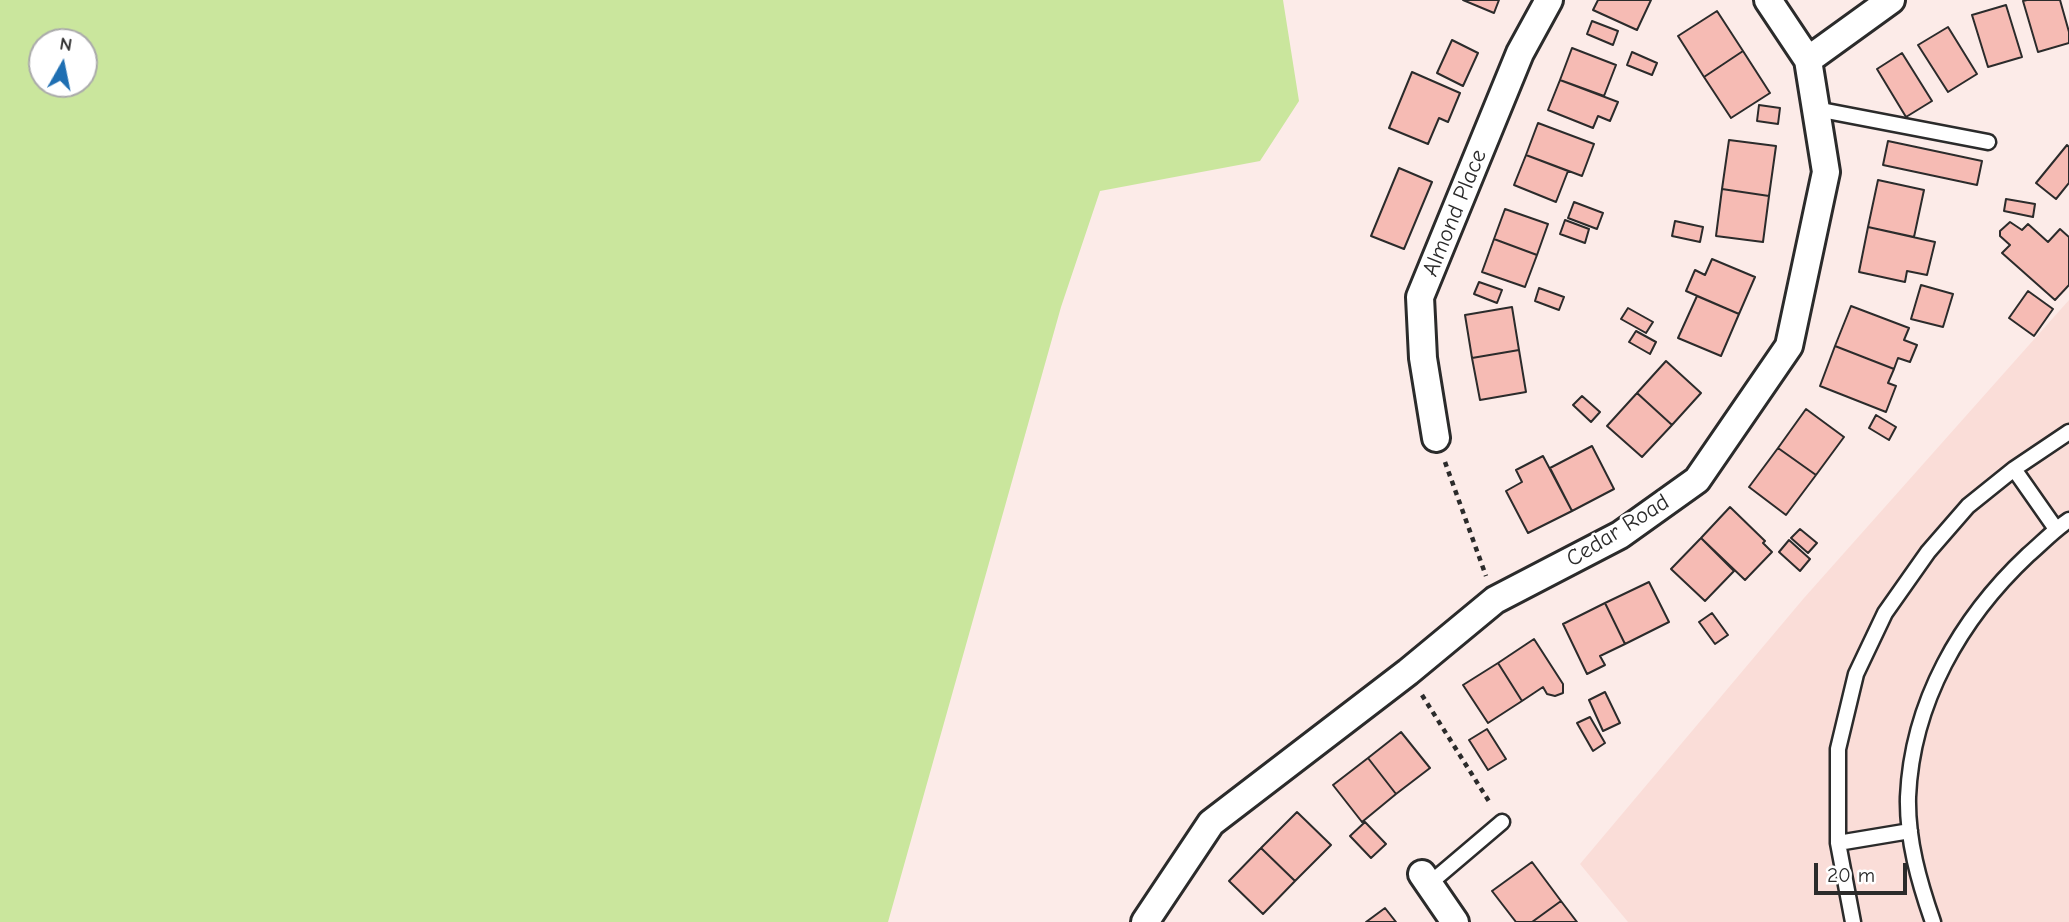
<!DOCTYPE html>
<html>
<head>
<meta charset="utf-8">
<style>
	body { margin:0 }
	#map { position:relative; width:2069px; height:922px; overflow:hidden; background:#fcebe8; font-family:"Comic Neue",sans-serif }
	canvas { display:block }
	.north { position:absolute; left:28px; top:28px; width:70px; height:70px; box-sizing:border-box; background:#fff; border:2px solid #aaa; border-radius:50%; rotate:9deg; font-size:19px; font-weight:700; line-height:28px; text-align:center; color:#2b2b2b }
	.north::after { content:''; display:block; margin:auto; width:24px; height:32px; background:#1f6fb2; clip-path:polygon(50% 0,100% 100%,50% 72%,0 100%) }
	.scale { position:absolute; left:1814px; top:863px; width:93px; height:32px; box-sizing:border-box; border:4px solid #2b2b2b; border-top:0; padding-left:9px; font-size:21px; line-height:24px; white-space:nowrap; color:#2b2b2b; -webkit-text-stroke:5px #fff; paint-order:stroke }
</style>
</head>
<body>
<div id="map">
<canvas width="2069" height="922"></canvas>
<div class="north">N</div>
<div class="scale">20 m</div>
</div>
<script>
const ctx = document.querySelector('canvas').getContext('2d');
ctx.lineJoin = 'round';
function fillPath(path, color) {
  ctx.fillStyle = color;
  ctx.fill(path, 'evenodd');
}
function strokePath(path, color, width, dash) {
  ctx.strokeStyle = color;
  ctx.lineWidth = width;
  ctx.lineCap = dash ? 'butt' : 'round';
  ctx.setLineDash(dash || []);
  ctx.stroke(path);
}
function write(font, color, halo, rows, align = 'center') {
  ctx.font = font + ' "Comic Neue",sans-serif';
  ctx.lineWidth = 5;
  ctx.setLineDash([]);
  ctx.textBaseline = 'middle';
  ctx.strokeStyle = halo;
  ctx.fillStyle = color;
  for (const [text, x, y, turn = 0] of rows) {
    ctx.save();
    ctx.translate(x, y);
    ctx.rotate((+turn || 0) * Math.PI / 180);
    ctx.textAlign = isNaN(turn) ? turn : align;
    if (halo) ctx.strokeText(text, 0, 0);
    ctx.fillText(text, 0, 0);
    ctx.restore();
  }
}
const built = new Path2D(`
	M2069,300V922H1628L1580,864L1804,598Z`);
const green = new Path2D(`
	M0,0H1283L1299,101L1260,161L1100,191L1061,307L888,922H0ZM84,42V84H42V42Z`);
const building = new Path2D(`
	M1463,0H1499L1494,13Z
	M1598,0H1651L1637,30L1593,10Z
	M2027,0H2060L2069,32V43L2038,52L2023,1Z
	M2006,5L2022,57L1988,67L1972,15Z
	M1717,11L1743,51L1704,77L1678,36Z
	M1592,21L1618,31L1613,45L1587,34Z
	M1948,27L1977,74L1948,92L1918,45Z
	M1452,40L1478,53L1463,86L1437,73Z
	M1572,48L1616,65L1604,96L1560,80Z
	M1743,51L1770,93L1731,118L1704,77Z
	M1632,52L1657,63L1652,75L1627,65Z
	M1902,53L1932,101L1906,117L1877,69Z
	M1412,72L1460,93L1448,122L1439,118L1428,144L1389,128Z
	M1560,80L1618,102L1610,121L1598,116L1593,128L1548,110Z
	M1759,105L1780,108L1778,124L1757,121Z
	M1538,123L1594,144L1582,176L1526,155Z
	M1729,140L1776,146L1769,196L1722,189Z
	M1888,141L1982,161L1977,185L1883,165Z
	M2067,145L2069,147V183L2056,199L2036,183Z
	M1526,155L1568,171L1556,202L1514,185Z
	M1399,168L1432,182L1404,249L1371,236Z
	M1878,180L1924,190L1914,237L1868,227Z
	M1722,189L1769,196L1763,242L1716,236Z
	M2006,199L2035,204L2033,217L2004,211Z
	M1574,202L1603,213L1597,229L1568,218Z
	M1505,209L1548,224L1537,255L1494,239Z
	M1565,220L1589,229L1585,243L1560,234Z
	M1675,221L1703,227L1700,242L1672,236Z
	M2010,222L2022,230L2028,224L2048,242L2060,229L2069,237V285L2055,300L2002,253L2010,245L2000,236V231Z
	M1868,227L1935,242L1927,275L1907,271L1905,282L1859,272Z
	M1494,239L1537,255L1525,287L1482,272Z
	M1712,259L1755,277L1739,314L1686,291L1695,270L1705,275Z
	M1479,282L1502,290L1497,303L1474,294Z
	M1921,285L1953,294L1943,327L1911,319Z
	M1539,288L1564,297L1559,310L1535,301Z
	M2028,291L2053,309L2034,336L2009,318Z
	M1697,296L1739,314L1721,356L1678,338Z
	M1851,306L1909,328L1904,340L1917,345L1910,362L1898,358L1894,369L1835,346Z
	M1512,307L1519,350L1472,358L1465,315Z
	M1628,308L1653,322L1646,333L1621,319Z
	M1636,331L1656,342L1650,354L1629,342Z
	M1835,346L1894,369L1888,383L1896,386L1886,412L1820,386Z
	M1519,350L1526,392L1480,400L1472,358Z
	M1666,361L1701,393L1672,425L1637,393Z
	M1637,393L1672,425L1642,457L1607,426Z
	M1582,396L1600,412L1591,422L1573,405Z
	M1806,409L1844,437L1816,475L1778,448Z
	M1876,415L1896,427L1889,440L1869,428Z
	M1592,446L1614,489L1572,511L1550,468Z
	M1778,448L1816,475L1786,515L1749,487Z
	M1543,456L1572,511L1528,533L1506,491L1522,482L1516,470Z
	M1730,507L1765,541L1763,543L1772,552L1745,580L1701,538Z
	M1800,529L1817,543L1808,553L1791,538Z
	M1701,538L1734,571L1705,601L1671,569Z
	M1789,540L1810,559L1800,571L1779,552Z
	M1649,582L1669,622L1625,644L1605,603Z
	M1605,603L1625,644L1600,656L1605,665L1587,674L1563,624Z
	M1712,613L1728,635L1715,644L1699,622Z
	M1534,639L1563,684V693L1555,696L1547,694L1543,687L1522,701L1498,663Z
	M1498,663L1522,701L1488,723L1463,685Z
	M1605,692L1620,723L1603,731L1589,700Z
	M1590,717L1605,743L1593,751L1577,723Z
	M1487,729L1506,759L1488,770L1469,740Z
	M1401,732L1430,768L1396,794L1368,758Z
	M1368,758L1396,794L1362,822L1333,785Z
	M1297,812L1331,845L1295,881L1261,848Z
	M1365,822L1386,844L1371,858L1350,836Z
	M1261,848L1295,881L1263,914L1229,881Z
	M1532,862L1561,901L1532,922H1516L1492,891Z
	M1561,901L1577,922H1532Z
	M1385,908L1396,922H1366Z`);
const path = new Path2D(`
	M1445,462L1486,576
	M1422,695L1490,803`);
const lane = new Path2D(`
	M1816,109L1988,142
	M2014,469L2056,529
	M1838,843L1910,831
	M1429,884L1502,822
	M1853,922L1838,843V749L1856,674L1885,613L1928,552L1968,506L2014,469L2069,432
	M1933,922C1919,882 1907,840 1908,797C1912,702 1961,618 2028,555C2042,543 2054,530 2069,520`);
const street = new Path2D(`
	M1808,60L1891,0
	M1436,438L1423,358L1420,297L1520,53L1549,0
	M1422,874L1455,922
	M1145,922L1211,823L1408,672L1495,600L1620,535L1697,480L1789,346L1826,172L1808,60L1768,0`);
const streetNames = [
	["Almond Place",1455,213,-68],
	["Cedar Road",1618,531,-32]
];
fillPath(built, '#faddd8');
fillPath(green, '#cae69d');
fillPath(building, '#f6bbb4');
strokePath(building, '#2b2b2b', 2);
strokePath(lane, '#2b2b2b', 19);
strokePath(street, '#2b2b2b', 32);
strokePath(path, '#2b2b2b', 4.5, [5, 5]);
strokePath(lane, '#fff', 14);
strokePath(street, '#fff', 26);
write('23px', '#2b2b2b', '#fff', streetNames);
</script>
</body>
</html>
